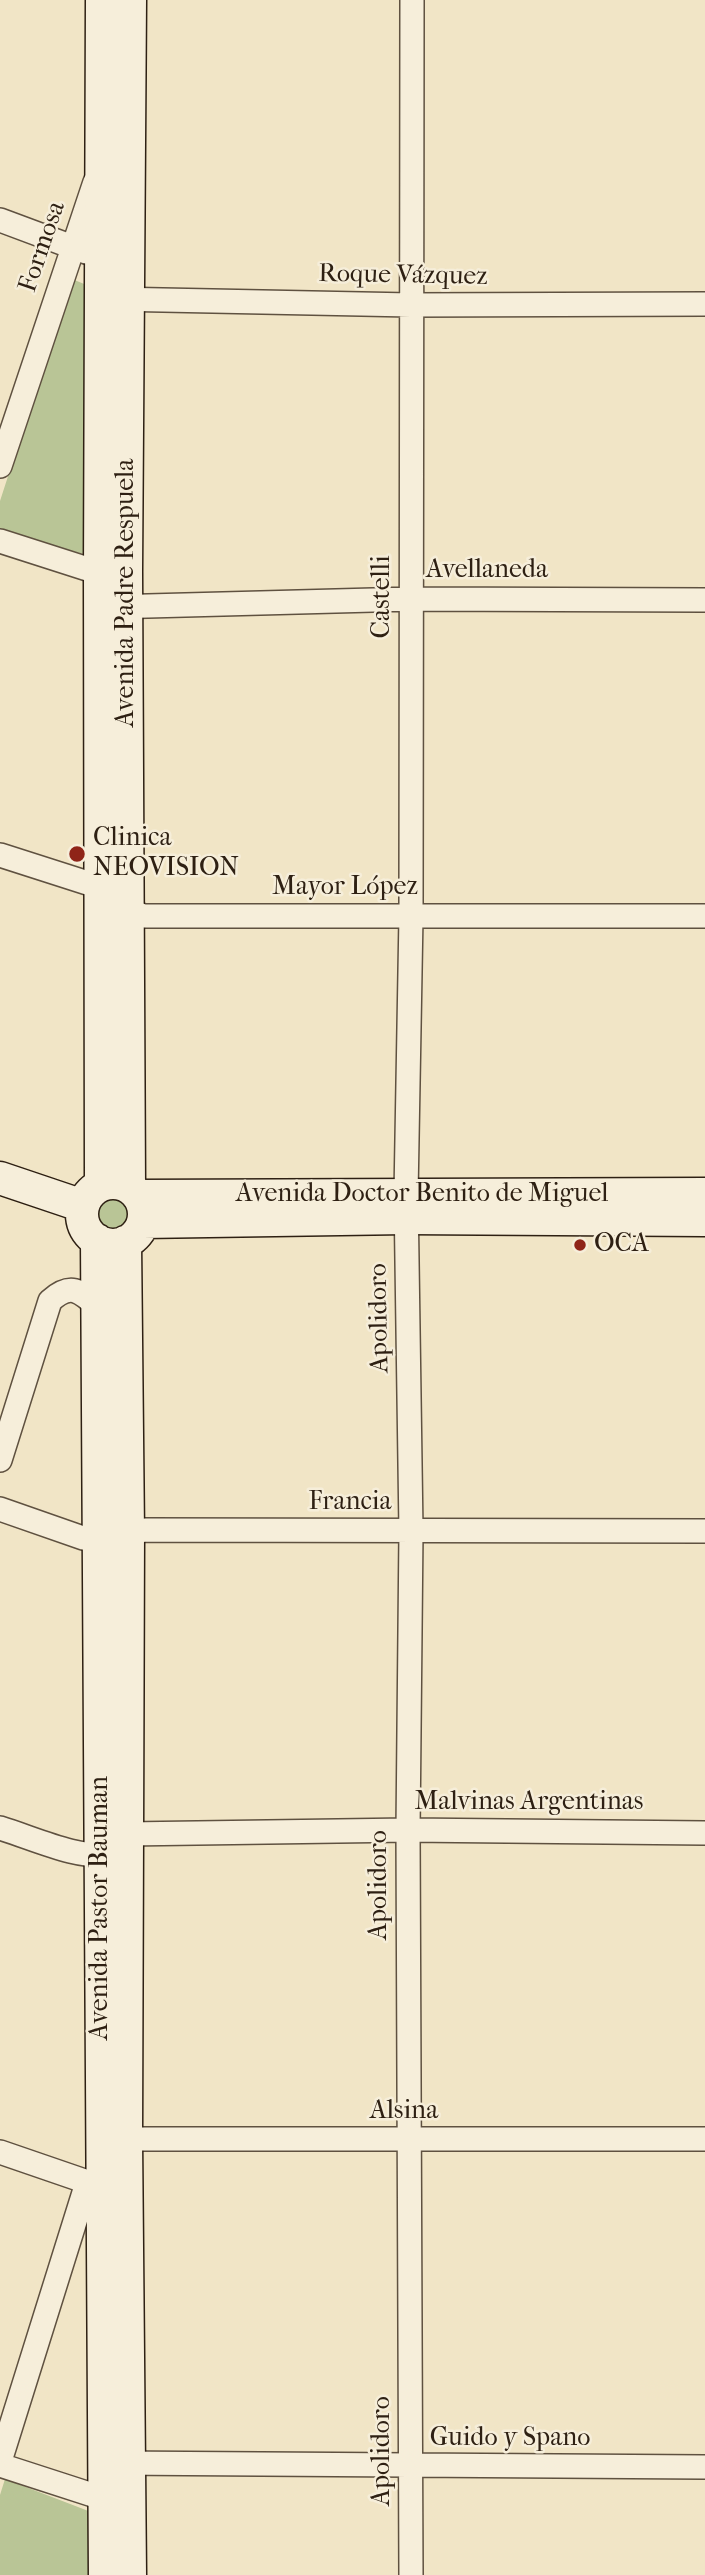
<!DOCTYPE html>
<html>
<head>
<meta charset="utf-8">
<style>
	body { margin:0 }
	canvas { display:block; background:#f1e5c6 }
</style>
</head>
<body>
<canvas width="705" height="2575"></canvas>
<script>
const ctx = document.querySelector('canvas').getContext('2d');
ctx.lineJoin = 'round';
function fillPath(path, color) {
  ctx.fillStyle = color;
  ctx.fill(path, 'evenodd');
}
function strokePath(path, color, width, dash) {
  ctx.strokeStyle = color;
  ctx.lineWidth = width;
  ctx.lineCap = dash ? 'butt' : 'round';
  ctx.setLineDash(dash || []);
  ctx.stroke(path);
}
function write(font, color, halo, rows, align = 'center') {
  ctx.font = font + ' "IM FELL French Canon",serif';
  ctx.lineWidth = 5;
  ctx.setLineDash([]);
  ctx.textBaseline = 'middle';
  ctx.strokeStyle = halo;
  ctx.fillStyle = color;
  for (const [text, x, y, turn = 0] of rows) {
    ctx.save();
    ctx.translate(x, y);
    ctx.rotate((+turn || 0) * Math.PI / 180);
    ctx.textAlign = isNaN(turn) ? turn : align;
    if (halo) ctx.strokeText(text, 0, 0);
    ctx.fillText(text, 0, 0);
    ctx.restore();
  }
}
const green = new Path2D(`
	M72,279L89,286L88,555L0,533V501Z
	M94 1214a19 19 0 1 1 38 0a19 19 0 1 1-38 0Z
	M5,2479L91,2512V2575H0V2495Z`);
const minor = new Path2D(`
	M0,220L86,252
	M113,299L411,305L705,304
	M0,466L95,182
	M0,541L100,573L114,572
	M110,607L411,599L705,600
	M0,855L100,887L127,910L144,916H705
	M0,1460L50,1301C71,1282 80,1291 98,1307
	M0,1509L83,1538L101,1539L145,1530L705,1531
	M0,1828C36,1839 76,1859 114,1855
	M113,1832L127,1834L408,1830L705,1833
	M113,2139H705
	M0,2152L99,2186
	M0,2461L87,2183
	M113,2463L705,2467
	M0,2465L105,2499L120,2500
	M411,2575L408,1830L411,1531L406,1194L411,916L412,0`);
const secondary = new Path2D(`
	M0,1178L83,1206
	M82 1214a31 31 0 1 1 62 0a31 31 0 1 1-62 0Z
	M101,1185L100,573L102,0
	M129,1187L126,571L130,0
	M138,1196L705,1194
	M143,1222L406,1218L705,1220
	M97,1240L105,2575
	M125,1242L128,1533L126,2139L130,2575`);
const markers = [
	[77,854,9,"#8f2418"],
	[580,1245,7,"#8f2418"]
];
const streetNames = [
	["Formosa",43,247,-71],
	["Roque Vázquez",403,276,1],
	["Avellaneda",487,571],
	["Avenida Padre Respuela",127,593,-90],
	["Castelli",383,597,-90],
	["Mayor López",345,888],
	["Avenida Doctor Benito de Miguel",422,1195],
	["Apolidoro",380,1318,-91],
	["Francia",350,1503],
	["Malvinas Argentinas",529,1803],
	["Apolidoro",380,1885,-90],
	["Avenida Pastor Bauman",101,1908,-90],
	["Alsina",404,2112],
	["Guido y Spano",510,2439],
	["Apolidoro",383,2451,-90]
];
const poiNames = [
	["Clinica",93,839],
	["NEOVISION",93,869],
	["OCA",594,1245]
];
fillPath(green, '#b9c596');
strokePath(minor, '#5f5140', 26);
strokePath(secondary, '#2e2013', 35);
strokePath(minor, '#f6eeda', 23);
strokePath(secondary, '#f6eeda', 32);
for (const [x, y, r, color] of markers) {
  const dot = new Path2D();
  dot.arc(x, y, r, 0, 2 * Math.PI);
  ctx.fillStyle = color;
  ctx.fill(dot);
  strokePath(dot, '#f6eeda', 2.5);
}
write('26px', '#2e2013', '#f6eeda', streetNames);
write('26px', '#2e2013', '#f6eeda', poiNames, 'left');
</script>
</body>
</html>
